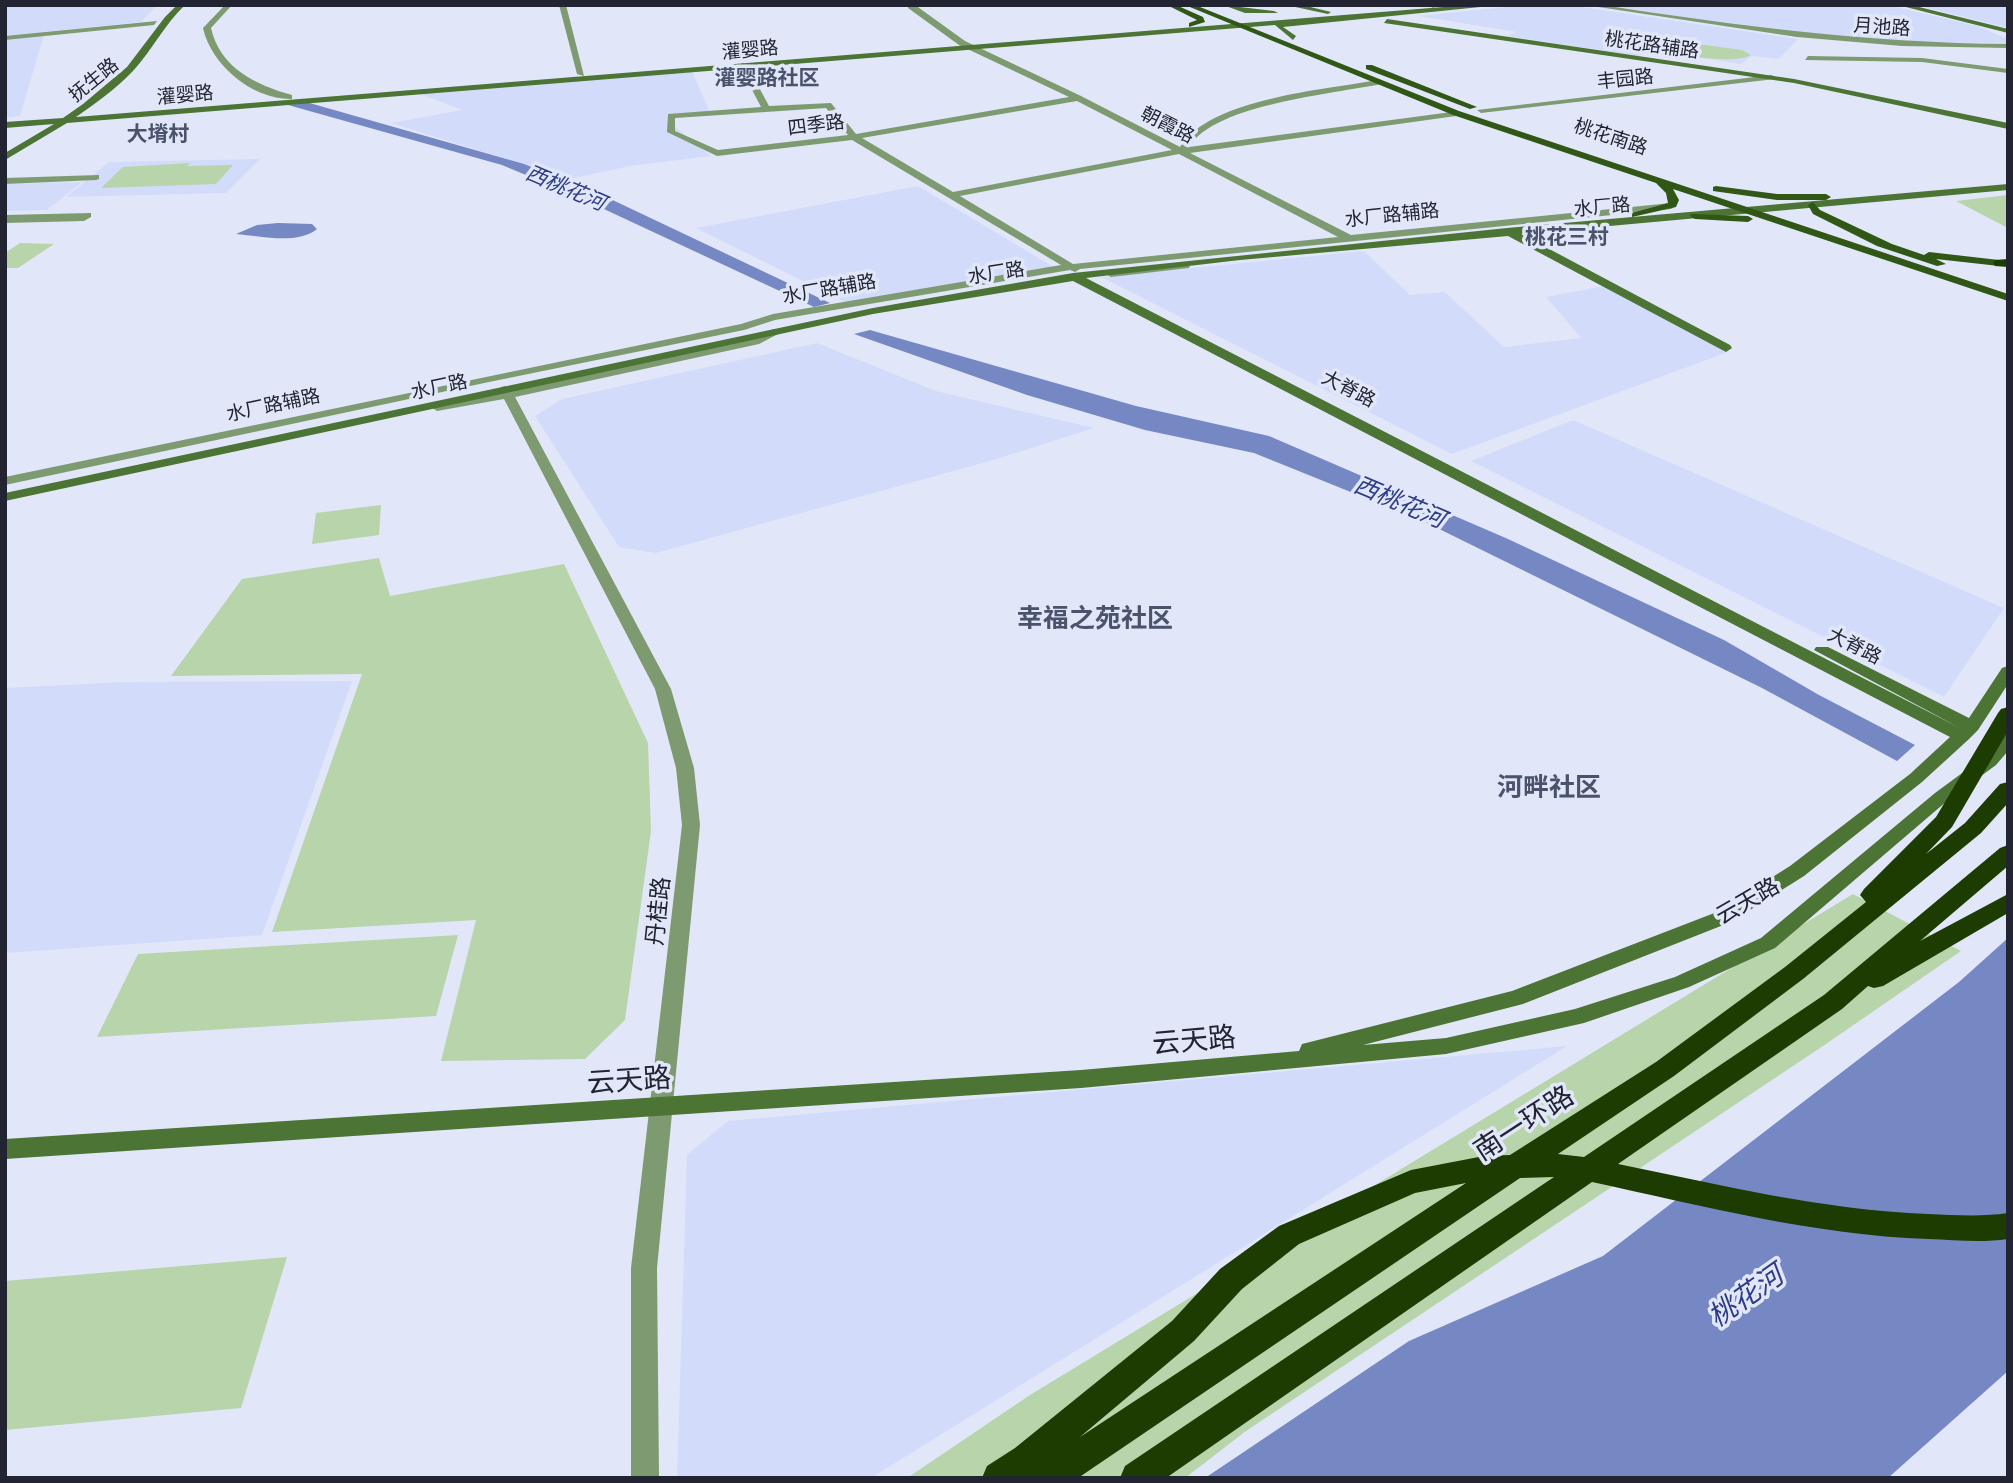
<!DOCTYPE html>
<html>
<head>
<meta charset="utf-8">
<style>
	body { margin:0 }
	#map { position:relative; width:2013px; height:1483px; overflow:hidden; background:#e1e7f9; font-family:Georgia,serif }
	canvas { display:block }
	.frame { position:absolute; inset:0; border:7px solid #222531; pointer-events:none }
</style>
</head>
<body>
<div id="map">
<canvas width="2013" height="1483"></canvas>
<div class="frame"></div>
</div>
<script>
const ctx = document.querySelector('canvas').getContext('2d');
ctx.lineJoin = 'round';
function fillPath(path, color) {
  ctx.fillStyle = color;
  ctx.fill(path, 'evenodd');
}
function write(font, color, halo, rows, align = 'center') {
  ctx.font = font + ' Georgia,"Noto Sans SC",serif';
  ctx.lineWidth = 7;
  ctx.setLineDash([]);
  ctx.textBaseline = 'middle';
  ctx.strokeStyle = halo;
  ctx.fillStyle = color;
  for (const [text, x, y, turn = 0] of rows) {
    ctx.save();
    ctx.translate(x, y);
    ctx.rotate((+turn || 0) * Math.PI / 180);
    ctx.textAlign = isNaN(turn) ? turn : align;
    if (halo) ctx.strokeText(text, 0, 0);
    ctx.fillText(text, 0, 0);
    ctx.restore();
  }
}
const built = new Path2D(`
	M5,5H157L141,22L5,36Z
	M1525,5H1568L1798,39L1779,59L1752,56L1741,64L1649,50L1639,56L1507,36L1517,32L1418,16Z
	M1606,5H1888L1977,26L2008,39V44L1910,43L1774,32Z
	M1916,5H2008V28Z
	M44,35L20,116L5,118V38Z
	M692,71L711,115L666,119L711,156L630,166L570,179L391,123L463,110L417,93Z
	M260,159L226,193L66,197L109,162Z
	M82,182L47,210L5,211V184Z
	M918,186L1057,269L845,302L696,228Z
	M1364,251L1410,295L1445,292L1504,347L1581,338L1546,297L1604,286L1728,352L1452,454L1101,277Z
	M817,343L936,391L1094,428L997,459L656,553L619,547L535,416L562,399Z
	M1573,420L2004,608L1944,697L1471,461Z
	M352,681L262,935L5,953V688L124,682Z
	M1567,1046L871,1478H677L687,1155L728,1121Z`);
const green = new Path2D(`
	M1623,34L1742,50L1751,55C1730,67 1657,50 1630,47L1620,41L1629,37L1621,35Z
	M190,163L187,166L233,165L216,184L101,188L123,167Z
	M2008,195V228L1956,201Z
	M20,243L54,244L18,268H5V253Z
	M381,505L379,535L312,544L316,513Z
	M379,558L390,596L564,564L648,743L651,831L625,1020L585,1059L441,1061L476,920L272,932L362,674L171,676L242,579Z
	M1853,894L1961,951L1823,1046L1246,1431L1185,1478H907L1030,1395Z
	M458,935L436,1016L97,1037L138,954Z
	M287,1257L241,1408L5,1430V1281Z`);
const water = new Path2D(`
	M306,102L524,164L602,195L830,303L814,307L576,196L502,165L288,105Z
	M278,223L312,224L317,229C298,245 260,236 236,234L257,225Z
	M870,330L1136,406L1269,436L1508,539L1724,640L1819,695L1915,745L1897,761L1762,688L1425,522L1254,453L1145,430L1027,395L854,334Z
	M2008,938V1371L1888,1478H1205L1409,1341L1603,1256L1959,982Z`);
const street = new Path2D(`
	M225,5H232L211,28C220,68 256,85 292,95V99C253,100 211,65 203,28Z
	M559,5H566L584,76L577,74Z
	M908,5H915L965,41L1081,96L1180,147C1211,98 1324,90 1378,80L1381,84C1333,94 1215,104 1189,147L1459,111L1456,116L1190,153L1351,235L1671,203L1676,206L1671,209L1080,269L1075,272L1070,270L775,320L744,330L489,382L5,485V477L741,324L773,314L1061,265L852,140L717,156L667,132L668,114L761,107L739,65L743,63L747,65L769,106L831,103L856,134L1069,97L959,45L908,8ZM1077,101L1172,150L953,192L862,138ZM826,108L848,135L718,150L675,131V118ZM1179,154L1338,237L1073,264L960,196Z
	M1428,5H1436V6L1433,8Z
	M1585,5H1603C1737,26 1871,43 2008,44V48L1902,46L1797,37Z
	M157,21L154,25L5,40V36Z
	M1808,56L1922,58L2008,69V73L1922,62L1805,60Z
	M1772,75L1775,79L1481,113L1477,110Z
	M99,175V179L96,180L5,184V178Z
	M91,213V217L84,221L5,223V215Z
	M1185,263L1190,266L1189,268L1111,277L1106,274L1111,271Z
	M774,329L780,332L778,334L759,344L515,397L671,689L694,768L700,825L657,1268L659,1478H631V1268L682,825L676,768L655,689L504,399L437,411L431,407L437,403L500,393L501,387L505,386L511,391L751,339Z`);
const secondary = new Path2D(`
	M177,5H185C164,25 152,50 133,71C116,89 96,103 76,117L1468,5H1500L1283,27L1296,36L1293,40L1275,25L67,123L5,160V153L54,124L5,128V122L63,118L83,104L127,67L165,17Z
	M1223,5L1274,11L1278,13H1245Z
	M1286,5H1302L1331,12L1328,14Z
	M1898,5H1911L2008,29V33Z
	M1387,19L1794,79L2008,123V129L1794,83L1384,23Z
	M2008,184V190L1521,234L1730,345L1732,348L1726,352L1508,236L1240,260L1086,278L1960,728L1814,650L1816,647H1828L1969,718L2002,668L2008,666V684L1978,730L1968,740L1922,782L1804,876L1731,922L1523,1004L1363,1045L1446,1038L1575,1009L1675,977L1761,938L1935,793L1984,757L2002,735L2008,734V751L1996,765L1947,801L1775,948L1689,987L1584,1023L1446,1054L1081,1088L5,1159V1139L1081,1070L1299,1051L1302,1044L1310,1042L1512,991L1717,912L1790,866L1910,774L1950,737L1073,281L873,314L5,501V493L873,308L1073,273L1507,228Z`);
const primary = new Path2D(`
	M1167,5H1176L1203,17L1205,22L1189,27V23L1197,20Z
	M1185,5H1195L1459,111L2008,294V301L1673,189L1679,200L1676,207L1632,217V213L1668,203L1666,193L1656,183L1453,115Z
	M1366,65H1372L1477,107L1470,109L1366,69Z
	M1716,186L1777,194H1826L1831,197L1826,200H1777L1713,191V187Z
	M1813,202L1820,210L1892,244L1924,255L1929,252L1999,260L2004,263L1999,266L1936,259L1946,264L1937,266L1877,246L1813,214L1808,205Z
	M1691,214L1748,216L1753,219L1748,222L1695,219L1690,216Z`);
const highway = new Path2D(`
	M2008,259V267L1995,266L1993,263L1995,260Z
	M2008,707V731L1952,827L1926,854L1965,823L2000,784L2008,782V803L1981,833L1803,979L1674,1076L1558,1154L1584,1157L1824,995L2000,848L2008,845V866L1920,941L2008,894V913L1883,986L1874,988L1868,986L1842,1009L1618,1164C1721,1185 1823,1210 1928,1214C1955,1215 1981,1217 2008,1213V1239C1981,1243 1955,1240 1928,1239C1814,1235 1703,1206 1592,1182L1166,1478H1120L1125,1466L1554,1177L1520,1178L1078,1478H982L987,1466L1015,1448L1172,1321L1220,1269L1279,1226L1411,1170L1484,1156L1510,1155L1656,1062L1785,967L1866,902L1860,895L1864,889L1936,817L1998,713L2001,709ZM1466,1183L1080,1437L1194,1341L1242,1289L1299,1244L1415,1193Z`);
const farStreetnames = [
	["月池路",1882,26,4],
	["桃花路辅路",1652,44,8],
	["灌婴路",750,49,-5],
	["丰园路",1625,78,-6],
	["抚生路",93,79,-39],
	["灌婴路",185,94,-5],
	["四季路",816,124,-7],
	["朝霞路",1168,124,27],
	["桃花南路",1611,136,18],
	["水厂路",1602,206,-5],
	["水厂路辅路",1392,214,-6],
	["水厂路",996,272,-9],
	["水厂路辅路",829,288,-10],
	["水厂路",439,386,-12],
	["大脊路",1349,388,27],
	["水厂路辅路",273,404,-12],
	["大脊路",1855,645,27]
];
const farQuarternames = [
	["灌婴路社区",767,77],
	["大塉村",158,133],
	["桃花三村",1567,236]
];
const farWaternames = [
	["西桃花河",566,187,23]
];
const streetNames = [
	["云天路",1747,900,-30],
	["丹桂路",657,911,-84]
];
const waterNames = [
	["西桃花河",1400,501,23]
];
const quarterNames = [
	["幸福之苑社区",1095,617],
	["河畔社区",1549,786]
];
const nearStreetnames = [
	["云天路",1194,1039,-5],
	["云天路",629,1079,-4],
	["南一环路",1523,1122,-33]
];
const nearWaternames = [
	["桃花河",1745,1295,-35]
];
fillPath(built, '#d2dcfa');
fillPath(green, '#b8d4aa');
fillPath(water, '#7688c4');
fillPath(street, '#7e9a70');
fillPath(secondary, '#4c7434');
fillPath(primary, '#305715');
fillPath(highway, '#1c3c02');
write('19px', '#222531', '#e1e7f9', farStreetnames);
write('bold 21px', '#4a526c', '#e1e7f9', farQuarternames);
write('italic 21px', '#2e3d85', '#e1e7f9', farWaternames);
write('23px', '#222531', '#e1e7f9', streetNames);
write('italic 24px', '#2e3d85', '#e1e7f9', waterNames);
write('bold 26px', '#4a526c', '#e1e7f9', quarterNames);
write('28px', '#222531', '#e1e7f9', nearStreetnames);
write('italic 28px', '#2e3d85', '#e1e7f9', nearWaternames);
</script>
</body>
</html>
